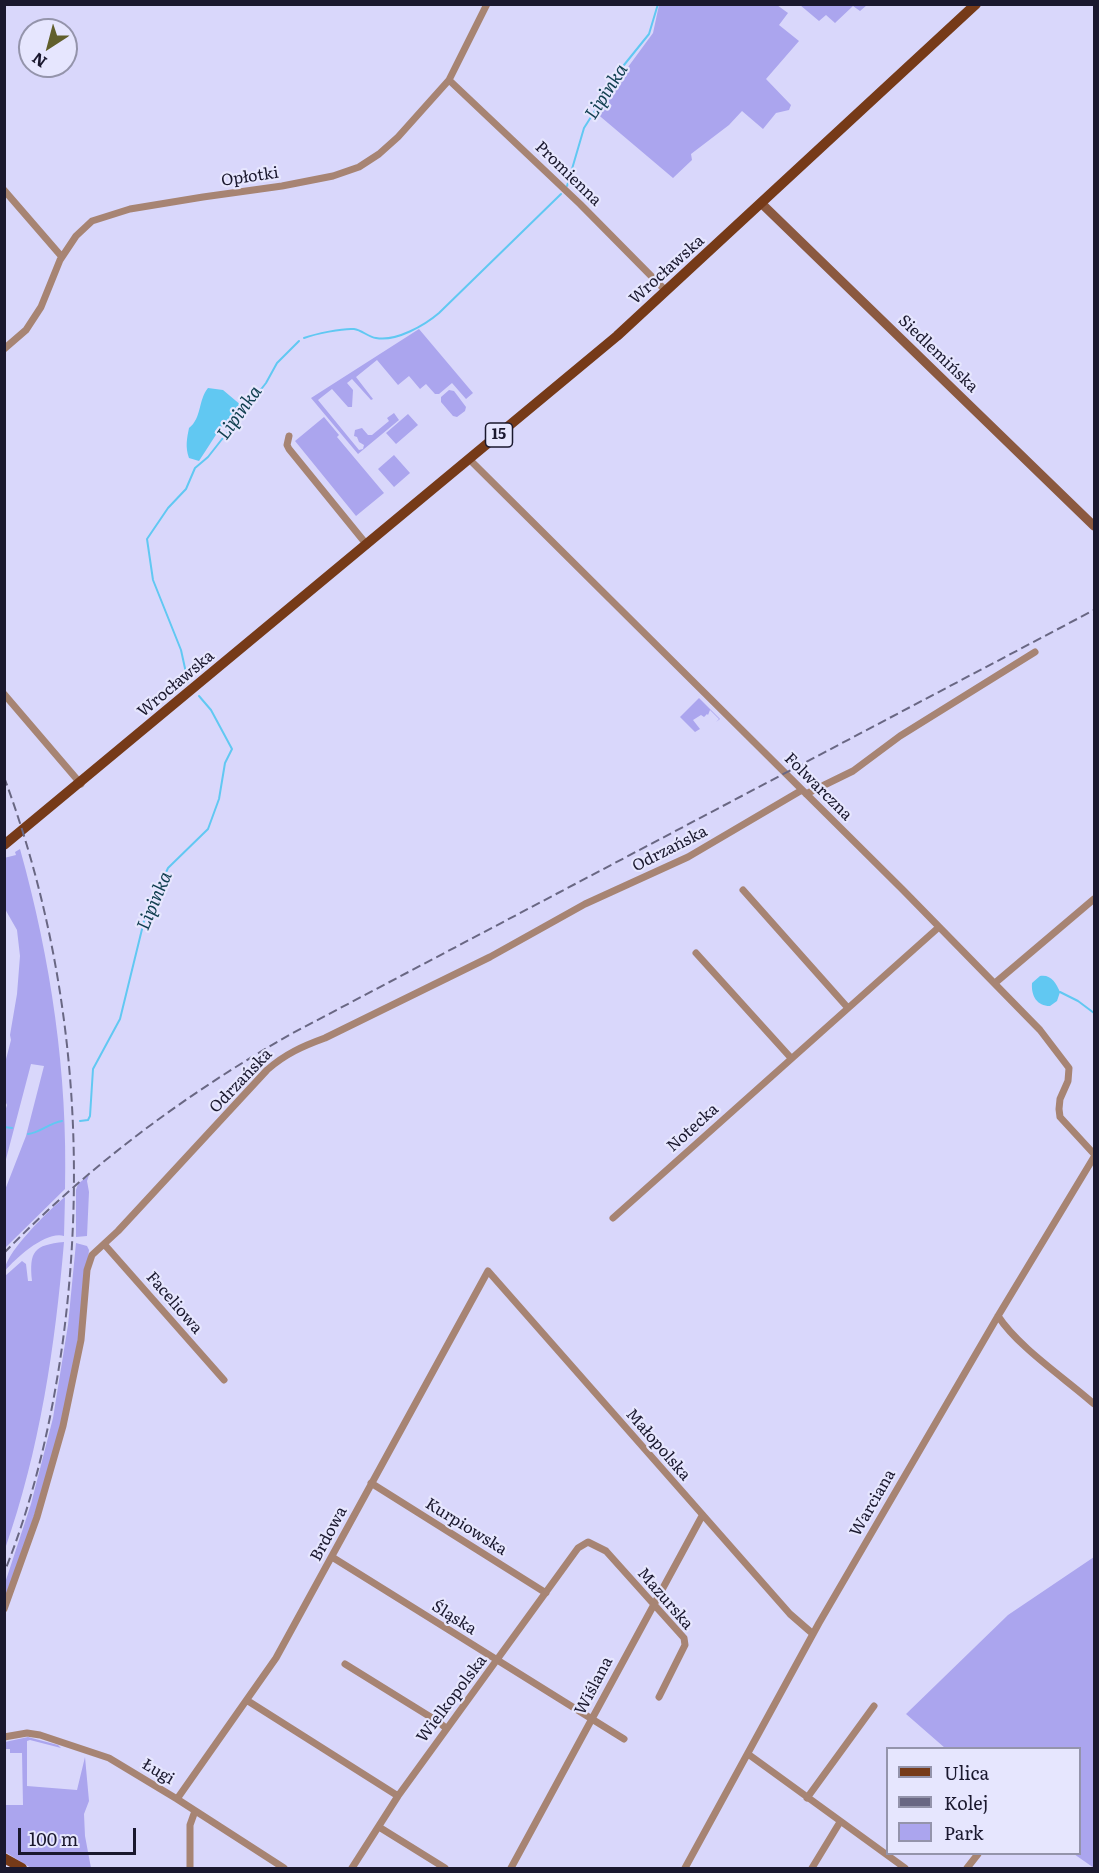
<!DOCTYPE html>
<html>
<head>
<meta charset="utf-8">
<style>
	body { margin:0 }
	#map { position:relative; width:1099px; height:1873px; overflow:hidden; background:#d9d7fb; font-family:Literata,serif }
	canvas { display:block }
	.frame { position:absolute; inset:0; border:6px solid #1a182e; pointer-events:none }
	.legend { position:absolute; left:886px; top:1747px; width:195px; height:108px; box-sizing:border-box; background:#e6e6fe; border:2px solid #9494ab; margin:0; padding:8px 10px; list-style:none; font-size:18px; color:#1a182e }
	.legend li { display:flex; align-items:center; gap:12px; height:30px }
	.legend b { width:30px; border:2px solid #9494ab }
	.north { position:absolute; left:18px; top:18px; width:60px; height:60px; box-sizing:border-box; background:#e6e6fe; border:2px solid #9494ab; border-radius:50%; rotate:216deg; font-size:16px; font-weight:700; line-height:24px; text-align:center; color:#1a182e }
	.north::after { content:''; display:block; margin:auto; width:21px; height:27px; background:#615f2c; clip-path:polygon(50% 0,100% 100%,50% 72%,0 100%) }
	.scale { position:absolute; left:18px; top:1828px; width:118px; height:27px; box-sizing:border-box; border:3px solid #1a182e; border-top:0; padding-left:8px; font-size:18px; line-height:21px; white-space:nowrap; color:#1a182e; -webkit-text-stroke:4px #e6e6fe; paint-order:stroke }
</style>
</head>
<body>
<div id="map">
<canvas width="1099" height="1873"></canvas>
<div class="frame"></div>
<ul class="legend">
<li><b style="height:8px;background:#763a18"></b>Ulica</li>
<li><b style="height:8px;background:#696783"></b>Kolej</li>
<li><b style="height:16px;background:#aba5ee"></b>Park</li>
</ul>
<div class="north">N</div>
<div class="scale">100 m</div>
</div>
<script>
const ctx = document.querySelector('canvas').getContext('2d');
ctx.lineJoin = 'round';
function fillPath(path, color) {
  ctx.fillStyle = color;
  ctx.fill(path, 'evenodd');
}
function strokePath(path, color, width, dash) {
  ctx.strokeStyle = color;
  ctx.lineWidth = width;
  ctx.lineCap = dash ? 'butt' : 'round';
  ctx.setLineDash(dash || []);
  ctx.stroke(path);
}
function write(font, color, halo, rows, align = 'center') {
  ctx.font = font + ' Literata,serif';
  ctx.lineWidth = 4.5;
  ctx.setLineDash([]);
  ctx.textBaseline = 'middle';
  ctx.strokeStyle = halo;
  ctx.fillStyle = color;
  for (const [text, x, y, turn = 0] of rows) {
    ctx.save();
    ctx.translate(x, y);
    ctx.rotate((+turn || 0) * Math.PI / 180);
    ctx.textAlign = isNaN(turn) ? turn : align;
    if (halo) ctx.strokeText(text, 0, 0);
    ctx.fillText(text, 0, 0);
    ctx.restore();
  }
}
const green = new Path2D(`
	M659,5H777L788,13L779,25L799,41L766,79L791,105L789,110L776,113L763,129L742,111L729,125L691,154L692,160L673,178L595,112L653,33Z
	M800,5L867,4V5L860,11L853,6L835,23L826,15L819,21Z
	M419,329L473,393L466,399L452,383L439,394H435L426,384L420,389L409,376L398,385L377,360L356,377L373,399L371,400L352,379L347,383L353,390L352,407H348L332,389L318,400L359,450L363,449L364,445L359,442L357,437L354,436L355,430L362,428L368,435H372L389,421L387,418L394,413L399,420L358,454L311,398Z
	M449,390L454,391L466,407L465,411L457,417L453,416L441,402V397Z
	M408,414L418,425L396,444L386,433Z
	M324,417L339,435L337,437L384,493L356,516L295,441Z
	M394,455L410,473L394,487L378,469Z
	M699,698L720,719L716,722L719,719L710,710L708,715L707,714L704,717L701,715L693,720L700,729L695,732L680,717Z
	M20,849C51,960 68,1074 65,1189L5,1248V1190L26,1136L44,1066L31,1064L5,1163L4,1115L7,1105L5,1101V1063L11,1040L10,1035L17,994L20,956L17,930L5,909L4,858L16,855L15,852Z
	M89,1175L87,1181L89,1192L87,1236L76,1237V1190L78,1184Z
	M65,1197L64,1236C46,1231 17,1257 5,1271C4,1254 50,1209 65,1197Z
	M64,1242C55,1347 40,1449 5,1549V1276L22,1261L26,1264L28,1281H32C29,1251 34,1245 64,1242Z
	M76,1243L87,1246L89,1250C84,1293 80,1336 71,1378C56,1455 30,1529 5,1603V1583L31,1504L53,1418L68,1325Z
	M1094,1557V1868L1074,1854H1080V1748H945L906,1714L1008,1615Z
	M28,1737L58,1745L61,1748L30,1740L27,1741V1786L77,1790L85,1757L89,1801L84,1814L85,1836L91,1868H31L5,1852V1805H23L22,1753H10V1749H5V1742Z`);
const water = new Path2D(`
	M208,388L223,390L242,406L221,427L199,461L189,458C185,447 187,438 189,428C202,418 198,400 208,388Z
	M1040,976C1051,974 1056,983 1060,992L1057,1001L1050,1006C1037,1006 1031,996 1032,983Z`);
const stream = new Path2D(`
	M567,186L584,128L624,65L649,34L658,4
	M304,338C315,334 343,328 354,329C362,330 368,337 376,338C396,342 425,325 439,313L561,194
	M188,682L181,650L153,580L147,539L168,508L186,489L195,468L208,457L266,383L277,363L299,341
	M1060,992L1078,1001L1094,1013
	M80,1121L88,1120L90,1116L93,1069L120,1019L144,921L168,868L208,829L219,799L225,763L232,749L211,710L199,696
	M4,1127L12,1128
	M28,1134C40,1133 49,1123 62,1121`);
const street = new Path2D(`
	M449,80L580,204L666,291
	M4,190L62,257
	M4,349L26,330L41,307L60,260L76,236L92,221L130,209L203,197L282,186L333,176L359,167L379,154L398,137L449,80L487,4
	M289,436L287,445L289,449L367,545
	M470,460L903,890L1040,1030L1069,1068L1068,1081L1060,1099L1059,1109L1060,1117L1094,1154
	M4,694L81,784
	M806,794L853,771L900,736L1035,652
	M743,890L848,1008
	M696,953L791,1058
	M995,983L1094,899
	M613,1218L939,927
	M104,1244L224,1380
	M998,1316C1018,1347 1066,1379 1094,1404
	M371,1483L546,1593
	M332,1557L624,1739
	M4,1609L37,1517L63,1426L81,1340L87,1270L92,1255L118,1231L267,1070C285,1054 303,1046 325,1038L490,957L585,904L688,857L802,790
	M345,1664L437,1721L446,1728
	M248,1701L398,1796
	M4,1737L27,1733L40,1735L109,1758L177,1799L284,1868
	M748,1754L905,1868
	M807,1798L874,1706
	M177,1799L276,1658L488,1271L790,1614L813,1634
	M379,1827L445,1868
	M190,1868V1825L195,1811
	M352,1868L398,1796L578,1548L588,1542L606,1551L684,1638L685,1645L659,1697
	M511,1868L702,1516
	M685,1868L819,1623L998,1316L1094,1157
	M812,1868L840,1822
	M967,1868L978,1854`);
const secondary = new Path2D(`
	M761,203L1094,526`);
const primary = new Path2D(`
	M4,845L617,336L976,4
	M4,1858L22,1868`);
const rail = new Path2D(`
	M4,777C71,957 88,1151 63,1340C52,1420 34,1499 4,1573
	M4,1253C90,1165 184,1095 291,1034L1094,610`);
const shields = [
	[499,435,27]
];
const shieldNames = [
	["15",499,435]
];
const streetNames = [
	["Promienna",568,174,44],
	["Opłotki",250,177,-8],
	["Wrocławska",667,270,-42],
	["Siedlemińska",938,354,44],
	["Wrocławska",176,684,-40],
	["Folwarczna",818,787,45],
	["Odrzańska",670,849,-27],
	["Odrzańska",241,1081,-46],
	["Notecka",693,1128,-42],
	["Faceliowa",174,1303,49],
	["Małopolska",658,1445,49],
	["Warciana",873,1503,-60],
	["Kurpiowska",466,1527,32],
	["Brdowa",329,1534,-62],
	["Mazurska",665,1599,49],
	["Śląska",454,1618,32],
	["Wiślana",594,1686,-62],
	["Wielkopolska",452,1699,-53],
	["Ługi",158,1772,31]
];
const waterNames = [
	["Lipinka",607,92,-57],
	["Lipinka",240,413,-54],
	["Lipinka",155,901,-67]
];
fillPath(green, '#aba5ee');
fillPath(water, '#61c8f2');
strokePath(stream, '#61c8f2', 2);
strokePath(street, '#a78473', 7);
strokePath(secondary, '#8b5940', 9);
strokePath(primary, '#763a18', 10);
strokePath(rail, '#696783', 2, [9, 4.5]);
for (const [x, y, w] of shields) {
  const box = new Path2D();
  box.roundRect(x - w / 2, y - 12, w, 24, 4.5);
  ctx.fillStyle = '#e6e6fe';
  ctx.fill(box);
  strokePath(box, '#1a182e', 1.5);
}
write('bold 15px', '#1a182e', null, shieldNames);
write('16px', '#1a182e', '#e6e6fe', streetNames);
write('italic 18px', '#124051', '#e6e6fe', waterNames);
</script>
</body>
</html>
